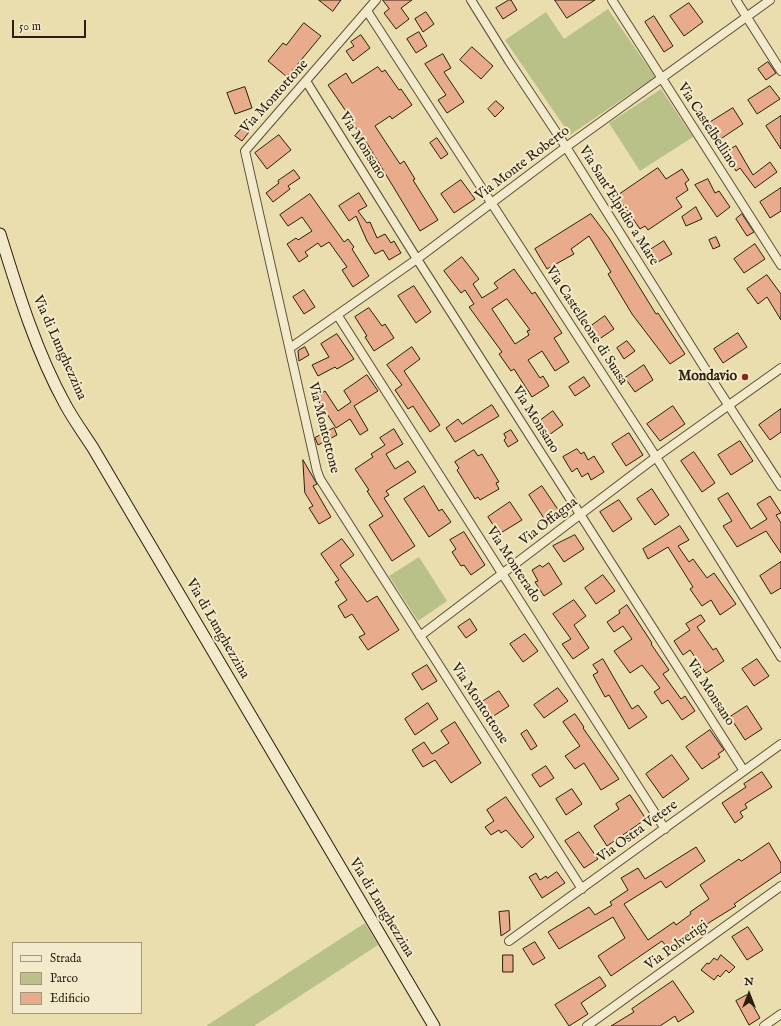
<!DOCTYPE html>
<html>
<head>
<meta charset="utf-8">
<style>
	body { margin:0 }
	#map { position:relative; width:781px; height:1026px; overflow:hidden; background:#ebdeae; font-family:"IM FELL English",serif }
	canvas { display:block }
	.legend { position:absolute; left:12px; top:942px; width:130px; height:72px; box-sizing:border-box; background:#f2eaca; border:1px solid #a2987f; margin:0; padding:5px 7px; list-style:none; font-size:12px; color:#2a1e0f }
	.legend li { display:flex; align-items:center; gap:8px; height:20px }
	.legend b { width:20px; border:1px solid #a2987f }
	.north { position:absolute; left:729px; top:974px; width:40px; height:40px; -webkit-text-stroke:3px #f2eaca; paint-order:stroke; rotate:0deg; font-size:11px; font-weight:700; line-height:16px; text-align:center; color:#2a1e0f }
	.north::after { content:''; display:block; margin:auto; width:14px; height:18px; background:#2a1e0f; clip-path:polygon(50% 0,100% 100%,50% 72%,0 100%) }
	.scale { position:absolute; left:12px; top:20px; width:74px; height:18px; box-sizing:border-box; border:2px solid #2a1e0f; border-top:0; padding-left:5px; font-size:12px; line-height:14px; white-space:nowrap; color:#2a1e0f; -webkit-text-stroke:3px #f2eaca; paint-order:stroke }
</style>
</head>
<body>
<div id="map">
<canvas width="781" height="1026"></canvas>
<ul class="legend">
<li><b style="height:5px;background:#f2eaca"></b>Strada</li>
<li><b style="height:11px;background:#b9c189"></b>Parco</li>
<li><b style="height:11px;background:#e8ac8c"></b>Edificio</li>
</ul>
<div class="north">N</div>
<div class="scale">50 m</div>
</div>
<script>
const ctx = document.querySelector('canvas').getContext('2d');
ctx.lineJoin = 'round';
function fillPath(path, color) {
  ctx.fillStyle = color;
  ctx.fill(path, 'evenodd');
}
function strokePath(path, color, width, dash) {
  ctx.strokeStyle = color;
  ctx.lineWidth = width;
  ctx.lineCap = dash ? 'butt' : 'round';
  ctx.setLineDash(dash || []);
  ctx.stroke(path);
}
function write(font, color, halo, rows, align = 'center') {
  ctx.font = font + ' "IM FELL English",serif';
  ctx.lineWidth = 4;
  ctx.setLineDash([]);
  ctx.textBaseline = 'middle';
  ctx.strokeStyle = halo;
  ctx.fillStyle = color;
  for (const [text, x, y, turn = 0] of rows) {
    ctx.save();
    ctx.translate(x, y);
    ctx.rotate((+turn || 0) * Math.PI / 180);
    ctx.textAlign = isNaN(turn) ? turn : align;
    if (halo) ctx.strokeText(text, 0, 0);
    ctx.fillText(text, 0, 0);
    ctx.restore();
  }
}
const green = new Path2D(`
	M608,9L655,77L570,135L505,40L546,12L564,39Z
	M661,89L693,137L640,171L609,123Z
	M419,557L447,601L418,621L389,576Z
	M365,923L378,945L254,1026H206Z`);
const building = new Path2D(`
	M319,0H341L333,11Z
	M383,0H412L401,8L409,19L396,29L384,13L389,9Z
	M509,0H511L517,10L503,19L496,8Z
	M555,0H595L567,18Z
	M689,3L703,22L684,36L670,16Z
	M426,12L434,24L423,32L415,19Z
	M654,16L673,46L664,52L645,22Z
	M304,23L321,36L287,77L268,61L283,43L286,45Z
	M419,32L427,46L416,53L407,39Z
	M361,35L370,48L353,61L346,51L354,46L351,42Z
	M472,47L493,66L481,79L460,60Z
	M443,54L451,68L444,72L464,102L447,113L438,100L446,95L425,64Z
	M768,62L776,73L766,80L758,69Z
	M378,67L382,72L385,70L399,90L401,89L412,105L392,119L390,116L375,126L400,164L404,161L415,179L413,180L438,220L420,231L368,145L351,121L352,120L328,85L346,73L352,83Z
	M770,86L780,99L757,114L748,100Z
	M245,87L252,108L235,114L227,93Z
	M496,101L504,108L495,117L488,109Z
	M733,108L743,124L719,140L709,123Z
	M781,116V149L766,126Z
	M243,127L249,132L242,141L235,136Z
	M279,135L291,150L267,169L255,153Z
	M437,138L448,154L441,159L430,143Z
	M736,146L753,175L770,162L777,172L755,188L740,168L736,171L725,153Z
	M658,168L666,179L682,169L689,180L685,183L688,190L676,198L682,207L648,230L645,226L640,229L617,196Z
	M294,170L300,178L288,186L290,189L273,202L266,193L279,183L278,181Z
	M708,179L715,193L719,191L730,207L717,217L695,185Z
	M461,180L475,199L454,213L441,194Z
	M781,188V211L770,218L760,202Z
	M359,193L367,206L358,211L367,223L370,222L377,238L385,234L391,243L394,241L401,253L389,260L383,250L375,254L367,241L356,216L349,221L339,206Z
	M310,194L344,242L348,239L354,247L352,249L369,276L353,287L342,270L347,267L329,242L321,247L318,243L305,252L308,256L299,262L287,244L296,238L298,240L312,231L302,217L288,226L280,215Z
	M696,207L702,219L686,226L682,217Z
	M591,214L609,238L656,314L658,313L685,354L670,364L632,314L608,274L611,272L589,236L571,249L574,254L547,269L535,249Z
	M742,214L754,232L747,236L736,219Z
	M716,237L720,246L713,249L709,240Z
	M664,241L672,254L658,262L650,250Z
	M755,244L765,259L744,273L734,259Z
	M462,257L479,279L473,284L482,298L498,288L494,283L514,269L532,294L535,292L562,333L554,338L569,362L555,371L542,351L528,360L540,378L543,376L549,386L532,397L514,369L511,371L499,354L502,352L469,307L474,304L465,290L461,293L444,271ZM507,299L530,330L527,331L529,335L515,344L492,309Z
	M767,275L781,294V320L767,297L758,304L747,289Z
	M414,286L431,312L416,323L398,296Z
	M304,290L315,307L304,314L293,297Z
	M369,308L382,326L385,324L394,338L374,351L365,337L367,336L355,317Z
	M605,316L614,329L595,342L587,329Z
	M738,333L747,347L723,363L714,349Z
	M337,334L354,359L337,369L335,367L318,376L312,365L329,357L321,344Z
	M627,341L635,351L624,359L617,348Z
	M305,347L309,355L299,361L298,351Z
	M412,347L420,359L404,371L440,425L430,432L413,406L408,409L395,390L402,385L387,365Z
	M644,365L653,380L635,392L625,378Z
	M367,375L378,391L354,406L368,430L360,435L350,419L336,428L316,397L325,391L338,411L351,402L344,391Z
	M584,377L590,386L575,396L569,387Z
	M492,405L499,416L455,442L446,428L458,419L462,424Z
	M673,406L685,424L660,441L647,424Z
	M781,409V432L770,440L759,425Z
	M553,411L563,425L546,437L537,423Z
	M334,428L337,435L318,445L315,438Z
	M394,429L403,444L386,454L395,469L408,461L416,472L386,491L389,495L384,498L415,546L392,561L369,525L383,516L367,491L369,490L355,469L373,457L371,454L385,445L380,438Z
	M511,430L518,441L508,447L504,440L506,438L504,434Z
	M629,433L643,455L626,466L612,444Z
	M740,441L753,461L731,475L718,455Z
	M577,449L581,454L584,452L588,460L594,456L604,472L591,480L588,473L582,477L577,468L572,472L563,457Z
	M474,450L478,456L482,454L499,482L496,483L499,489L480,500L478,497L475,499L457,470L459,468L455,462Z
	M694,452L715,483L702,492L681,461Z
	M303,460L317,484L313,486L331,517L319,524L309,508L313,506L305,493Z
	M424,486L439,511L442,509L451,522L429,537L404,499Z
	M542,486L559,511L545,520L529,495Z
	M652,489L669,515L655,525L637,499Z
	M728,493L751,529L767,519L757,504L770,496L781,513L776,515L781,523V553L766,531L737,547L723,526L732,521L718,499Z
	M619,500L632,519L613,532L600,512Z
	M510,502L522,520L499,534L488,517Z
	M680,526L689,540L678,546L689,562L693,559L707,578L714,573L736,604L720,615L711,600L702,606L690,589L693,587L668,547L648,559L643,549Z
	M464,532L485,565L471,575L464,565L461,566L452,552L456,549L450,540Z
	M575,535L584,549L564,562L553,546Z
	M342,539L354,555L340,565L367,602L377,596L399,630L368,650L359,637L365,634L352,614L345,618L338,606L347,600L335,582L339,580L321,554Z
	M781,562V588L771,594L760,576Z
	M549,563L562,584L544,596L535,582L538,581L532,570L540,565L542,567Z
	M603,575L615,591L596,604L585,588Z
	M574,600L586,616L574,625L589,648L573,659L562,644L571,639L553,614Z
	M627,605L652,643L651,644L669,670L663,674L681,699L685,696L695,711L682,720L668,700L662,704L654,692L660,688L642,665L630,673L614,651L632,639L623,626L614,632L607,622L620,613L619,611Z
	M701,615L705,621L697,627L713,650L716,648L724,661L706,673L690,650L683,655L674,641L690,630L686,624Z
	M470,619L477,630L466,638L458,627Z
	M525,634L538,651L523,662L510,644Z
	M603,659L632,709L638,705L647,717L629,729L609,695L605,697L593,675L598,672L593,665Z
	M757,659L769,676L754,686L742,669Z
	M427,665L437,681L422,690L412,674Z
	M558,688L568,701L544,718L534,705Z
	M499,691L509,706L492,717L482,702Z
	M428,703L438,719L415,735L405,719Z
	M747,706L762,729L745,740L730,717Z
	M575,714L584,727L583,728L619,779L601,790L584,763L575,769L565,756L580,746L563,722Z
	M455,722L481,763L451,783L435,760L423,767L412,750L424,742L432,754L449,743L441,731Z
	M527,730L537,746L531,750L521,734Z
	M710,730L724,750L718,754L720,757L702,769L686,747Z
	M672,755L689,779L663,798L646,774Z
	M546,766L554,778L540,787L532,775Z
	M762,772L772,787L745,804L747,808L740,812L743,817L735,823L722,803L746,787L744,784Z
	M572,789L582,804L566,815L556,799Z
	M630,795L646,819L607,846L594,826L619,809L616,804Z
	M506,797L534,837L522,848L506,830L501,833L499,830L491,835L485,827L494,821L487,810Z
	M579,832L598,859L584,868L565,841Z
	M769,843L781,863V872L734,904L736,906L710,922L671,952L662,941L611,976L598,956L625,938L613,917L559,949L548,932L589,907L595,915L612,905L610,902L628,890L621,878L638,868L645,879L696,847L705,861L666,888L661,881L624,904L648,940L674,922L676,925L691,914L690,912L709,899L700,885L739,859L741,861Z
	M557,872L565,883L542,898L529,877L536,873L540,880L546,876L547,878Z
	M509,911L510,930L501,936L499,912Z
	M748,927L763,950L747,960L732,937Z
	M535,942L545,958L533,965L523,949Z
	M503,955H513V972H503Z
	M721,955L735,967L729,973L726,970L720,977L718,975L714,980L701,970L707,963L709,964L714,958L717,960Z
	M600,977L606,986L581,1003L588,1014L569,1026L555,1005Z
	M673,981L694,1012L678,1022L675,1016L660,1026H611L634,1012L632,1009Z
	M747,995L760,1018L749,1025L736,1001Z`);
const street = new Path2D(`
	M376,0L245,151L317,471L320,479L582,889
	M471,0L509,61L566,147L716,386L781,486
	M612,0L781,265
	M736,0L781,71
	M367,11L656,457L781,657
	M306,81L417,259L744,771
	M338,316L665,829
	M290,348L417,259L566,147L770,0
	M420,636L656,457L781,368
	M509,941L781,744
	M587,1026L781,886
	M764,1026L781,1014`);
const secondary = new Path2D(`
	M0,234C18,292 36,351 65,404C73,419 84,434 93,448L434,1026`);
const markers = [
	[745,377,4,"#8f2418"]
];
const streetNames = [
	["Via Montottone",275,97,-48],
	["Via Castelbellino",707,126,57],
	["Via Monsano",362,146,58],
	["Via Monte Roberto",523,164,-37],
	["Via Sant'Elpidio a Mare",618,206,58],
	["Via Castelleone di Suasa",586,326,57],
	["Via di Lunghezzina",59,348,66],
	["Via Monsano",535,420,58],
	["Via Montottone",323,428,76],
	["Via Offagna",549,522,-38],
	["Via Monterado",513,565,57],
	["Via di Lunghezzina",217,629,60],
	["Via Monsano",710,693,57],
	["Via Montottone",479,704,57],
	["Via Ostra Vetere",638,832,-36],
	["Via di Lunghezzina",381,908,59],
	["Via Polverigi",677,946,-36]
];
const poiNames = [
	["Mondavio",737,377]
];
fillPath(green, '#b9c189');
fillPath(building, '#e8ac8c');
strokePath(building, '#2a1e0f', 1);
strokePath(street, '#5a4e37', 10);
strokePath(secondary, '#2a1e0f', 13);
strokePath(street, '#f2eaca', 8);
strokePath(secondary, '#f2eaca', 11);
for (const [x, y, r, color] of markers) {
  const dot = new Path2D();
  dot.arc(x, y, r, 0, 2 * Math.PI);
  ctx.fillStyle = color;
  ctx.fill(dot);
  strokePath(dot, '#f2eaca', 1.5);
}
write('14px', '#2a1e0f', '#f2eaca', streetNames);
write('bold 14px', '#2a1e0f', '#f2eaca', poiNames, 'right');
</script>
</body>
</html>
